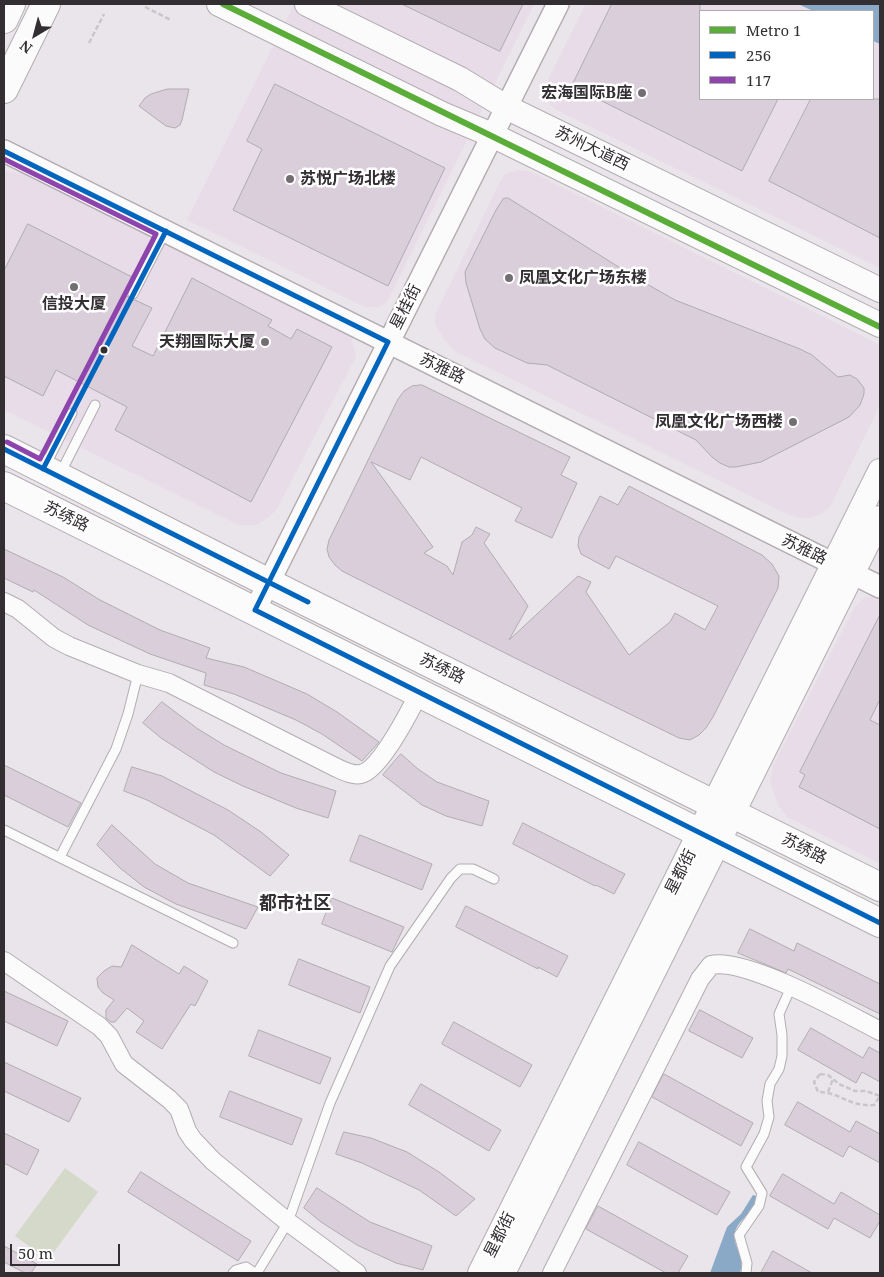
<!DOCTYPE html>
<html>
<head>
<meta charset="utf-8">
<style>
	body { margin:0 }
	#map { position:relative; width:884px; height:1277px; overflow:hidden; background:#eae5ea; font-family:"Noto Serif",serif }
	canvas { display:block }
	.frame { position:absolute; inset:0; border:5px solid #322e32; pointer-events:none }
	.legend { position:absolute; left:699px; top:10px; width:175px; height:90px; box-sizing:border-box; background:#fff; border:1px solid #adabad; margin:0; padding:6px 9px; list-style:none; font-size:15px; color:#322e32 }
	.legend li { display:flex; align-items:center; gap:10px; height:25px }
	.legend b { width:25px; border:1px solid #adabad }
	.north { position:absolute; left:10px; top:10px; width:50px; height:50px; -webkit-text-stroke:4px #fff; paint-order:stroke; rotate:217deg; font-size:14px; font-weight:700; line-height:20px; text-align:center; color:#322e32 }
	.north::after { content:''; display:block; margin:auto; width:18px; height:22px; background:#322e32; clip-path:polygon(50% 0,100% 100%,50% 72%,0 100%) }
	.scale { position:absolute; left:10px; top:1244px; width:110px; height:22px; box-sizing:border-box; border:2px solid #322e32; border-top:0; padding-left:6px; font-size:15px; line-height:18px; white-space:nowrap; color:#322e32; -webkit-text-stroke:4px #fff; paint-order:stroke }
</style>
</head>
<body>
<div id="map">
<canvas width="884" height="1277"></canvas>
<div class="frame"></div>
<ul class="legend">
<li><b style="height:6px;background:#5aad39"></b>Metro 1</li>
<li><b style="height:6px;background:#0065bd"></b>256</li>
<li><b style="height:6px;background:#8e44ad"></b>117</li>
</ul>
<div class="north">N</div>
<div class="scale">50 m</div>
</div>
<script>
const ctx = document.querySelector('canvas').getContext('2d');
ctx.lineJoin = 'round';
function fillPath(path, color) {
  ctx.fillStyle = color;
  ctx.fill(path, 'evenodd');
}
function strokePath(path, color, width, dash) {
  ctx.strokeStyle = color;
  ctx.lineWidth = width;
  ctx.lineCap = dash ? 'butt' : 'round';
  ctx.setLineDash(dash || []);
  ctx.stroke(path);
}
function write(font, color, halo, rows, align = 'center') {
  ctx.font = font + ' "Noto Serif","Noto Sans SC",serif';
  ctx.lineWidth = 5;
  ctx.setLineDash([]);
  ctx.textBaseline = 'middle';
  ctx.strokeStyle = halo;
  ctx.fillStyle = color;
  for (const [text, x, y, turn = 0] of rows) {
    ctx.save();
    ctx.translate(x, y);
    ctx.rotate((+turn || 0) * Math.PI / 180);
    ctx.textAlign = isNaN(turn) ? turn : align;
    if (halo) ctx.strokeText(text, 0, 0);
    ctx.fillText(text, 0, 0);
    ctx.restore();
  }
}
const built = new Path2D(`
	M294,4H534L389,298L385,304L378,307H365L187,220Z
	M586,4H798L813,11H700V99H873V41L880,44V268L558,111L550,105L547,98L548,80Z
	M518,170L532,172L880,345V405L830,507L821,514L811,518H800L785,513L456,352L445,341L435,324V315L499,184L505,174Z
	M7,171L28,175L351,336L356,356L277,509L268,518L256,525H239L4,410V172Z
	M875,595H880V864L787,817L778,805L770,781L773,766L854,608L864,598Z`);
const green = new Path2D(`
	M65,1168L98,1192L48,1260L15,1236Z`);
const water = new Path2D(`
	M798,4H880V44L873,41V11H813Z
	M753,1195L756,1196C757,1211 739,1218 735,1232C731,1244 746,1256 740,1273H710L727,1227L741,1214Z`);
const building = new Path2D(`
	M402,4H523L500,51Z
	M612,4H700V99H778L742,171L572,86Z
	M275,84L445,168L388,286L233,210L262,149L247,141Z
	M168,89H189L182,120L180,125L175,128L166,126L139,106L145,98L151,94Z
	M811,99H880V238L769,181Z
	M508,198L638,279L675,300L800,349L812,355L838,377L850,375L857,379L864,388V394L860,405L849,417L761,462L736,467H729L720,463L712,457L696,440L690,437L547,365L527,363L495,348L485,339L480,329L466,283L465,272L496,210L503,199Z
	M28,224L134,278L126,295L131,300H135L152,308L132,346L153,356L192,278L272,320L268,326L291,339L297,329L332,347L251,502L115,430L127,407L56,370L43,396L4,376V271Z
	M422,385L570,457L561,475L577,483L552,538L515,521L522,508L421,457L410,480L371,462L433,547L424,553L447,566L453,575L462,542L472,535L476,527L490,534L484,543L528,606L509,640L578,576L591,582L586,592L629,655L670,622L675,613L705,630L718,606L616,556L609,569L581,554L578,546L579,537L600,496L618,505L629,486L762,555L772,564L779,576L778,588L713,717L706,728L699,735L690,740L679,738L521,661L342,571L335,565L329,557L327,549L329,540L398,399L404,391L412,386Z
	M4,549L63,577L100,600L160,630L210,648L206,658L244,667L307,694L337,712L379,742L362,761L322,734L296,720L234,694L204,685L206,673L150,654L88,625L34,590L33,592L4,578Z
	M880,615V699L870,720L880,725V829L799,787L805,775L800,772Z
	M162,702L198,729L224,745L281,773L336,791L328,818L296,808L243,786L214,772L161,738L143,723Z
	M401,754L418,769L437,782L489,801L482,826L446,816L422,805L383,775Z
	M4,765L81,803L68,827L4,795Z
	M132,767L162,776L228,810L261,832L289,855L270,876L214,835L147,800L124,791Z
	M523,823L625,874L614,894L596,885L595,886L513,844Z
	M112,825L155,864L188,883L258,907L246,929L176,904L144,887L120,868L97,845Z
	M360,835L432,864L422,890L350,861Z
	M332,898L404,927L392,952L322,924Z
	M466,906L568,956L557,977L538,967V969L456,927Z
	M750,929L794,951L797,943L880,984V1014L788,969L786,973L738,953Z
	M132,945L179,974L184,966L208,981L195,1006L191,1004L162,1049L136,1032L144,1021L127,1008L115,1022H111L106,1018V1010L114,1000L103,993L98,987L97,978L104,971L112,966L121,967Z
	M299,959L370,987L360,1013L289,985Z
	M4,991L68,1021L57,1046L4,1021Z
	M700,1010L753,1038L742,1058L689,1031Z
	M454,1022L532,1065L520,1087L442,1044Z
	M811,1028L863,1058L869,1047L880,1053V1082L862,1072L856,1083L798,1050Z
	M259,1030L331,1058L320,1084L249,1056Z
	M4,1062L81,1098L69,1122L4,1091Z
	M664,1074L753,1123L741,1146L652,1097Z
	M421,1084L501,1130L489,1151L409,1105Z
	M230,1091L302,1119L292,1145L220,1117Z
	M798,1102L850,1132L856,1121L880,1134V1163L849,1146L843,1157L785,1125Z
	M344,1132L371,1138L407,1152L439,1172L475,1199L456,1216L419,1190L362,1163L336,1154Z
	M4,1133L39,1150L27,1175L4,1163Z
	M639,1142L730,1192L717,1215L627,1165Z
	M141,1172L251,1241L238,1261L128,1192Z
	M783,1174L834,1204L841,1192L880,1215V1221L870,1238L834,1218L828,1229L770,1196Z
	M317,1188L370,1222L432,1246L423,1270L396,1263L357,1245L321,1222L304,1208Z
	M598,1206L688,1256L678,1273H666L586,1229Z
	M4,1246L37,1264L31,1273H25L4,1262Z
	M773,1251L812,1273H761Z`);
const path = new Path2D(`
	M145,7L171,20
	M89,43L104,14
	M820,1074L828,1075L839,1084L855,1091H866L880,1096L874,1105C849,1107 840,1092 818,1092L814,1082Z
	M828,1092L833,1079`);
const service = new Path2D(`
	M133,294L165,232
	M45,466L72,413
	M60,474L95,405
	M4,830L233,943
	M60,857L116,749L128,714L138,674
	M233,1273L236,1270L246,1267L255,1273
	M257,1273L288,1222L330,1103L390,966L451,878L460,869H473L494,879
	M746,1273L747,1263L739,1235L759,1206L762,1193L746,1167L764,1134L769,1117L767,1101L770,1084L779,1069L782,1056V1035L779,1014L791,987`);
const minor = new Path2D(`
	M4,602L18,609L54,638L69,646L138,674L169,683L335,767C342,770 352,776 361,774C380,770 410,711 419,693
	M4,961L99,1026L109,1036L124,1064L169,1099L179,1109L187,1131L193,1140L213,1161L288,1222L357,1273
	M552,1273L700,979L711,965C746,957 845,1013 880,1031`);
const tertiary = new Path2D(`
	M4,151L880,587
	M255,610L558,4`);
const secondary = new Path2D(`
	M219,4L442,114L492,135L880,325
	M307,4L460,79L506,107L880,290
	M480,1273L880,471
	M503,1273L880,518`);
const primary = new Path2D(`
	M4,19L11,4
	M4,89L46,4
	M4,449L269,583L880,887
	M4,486L880,923`);
const bus1 = new Path2D(`
	M4,151L388,342L255,610L880,923
	M4,449L308,602
	M43,469L166,231`);
const bus2 = new Path2D(`
	M4,159L156,234L40,459L7,442`);
const metro1 = new Path2D(`
	M223,4L880,327`);
const markers = [
	[642,93,5,"#726e72"],
	[290,179,5,"#726e72"],
	[509,278,5,"#726e72"],
	[74,287,5,"#726e72"],
	[265,342,5,"#726e72"],
	[104,350,4.5,"#322e32"],
	[793,422,5,"#726e72"]
];
const poiNames = [
	["宏海国际B座",632,93],
	["苏悦广场北楼",300,179,"left"],
	["凤凰文化广场东楼",519,278,"left"],
	["信投大厦",74,304,"center"],
	["天翔国际大厦",255,342],
	["凤凰文化广场西楼",783,422]
];
const streetNames = [
	["苏州大道西",592,149,26],
	["星桂街",406,307,-63],
	["苏雅路",442,369,26],
	["苏绣路",66,517,26],
	["苏雅路",804,550,26],
	["苏绣路",442,669,26],
	["苏绣路",804,849,27],
	["星都街",681,872,-63],
	["星都街",500,1235,-63]
];
const neighbourhoodNames = [
	["都市社区",295,904]
];
fillPath(built, '#e8dce8');
fillPath(green, '#d5d9ca');
fillPath(water, '#8aa9c6');
fillPath(building, '#d9ced9');
strokePath(building, '#b0acb0', 1);
strokePath(service, '#b2adb1', 11);
strokePath(minor, '#b2adb1', 20);
strokePath(tertiary, '#b2adb1', 24);
strokePath(secondary, '#b2adb1', 26);
strokePath(primary, '#b2adb1', 30);
strokePath(path, '#c9c6c9', 2.5, [5, 2.5]);
strokePath(service, '#fcfbfc', 9);
strokePath(minor, '#fcfbfc', 18);
strokePath(tertiary, '#fcfbfc', 21);
strokePath(secondary, '#fcfbfc', 24);
strokePath(primary, '#fcfbfc', 28);
strokePath(bus1, '#0065bd', 5);
strokePath(bus2, '#8e44ad', 5);
strokePath(metro1, '#5aad39', 6);
for (const [x, y, r, color] of markers) {
  const dot = new Path2D();
  dot.arc(x, y, r, 0, 2 * Math.PI);
  ctx.fillStyle = color;
  ctx.fill(dot);
  strokePath(dot, '#fff', 2);
}
write('bold 16px', '#322e32', '#fff', poiNames, 'right');
write('16px', '#322e32', '#fff', streetNames);
write('bold 18px', '#322e32', '#fff', neighbourhoodNames);
</script>
</body>
</html>
